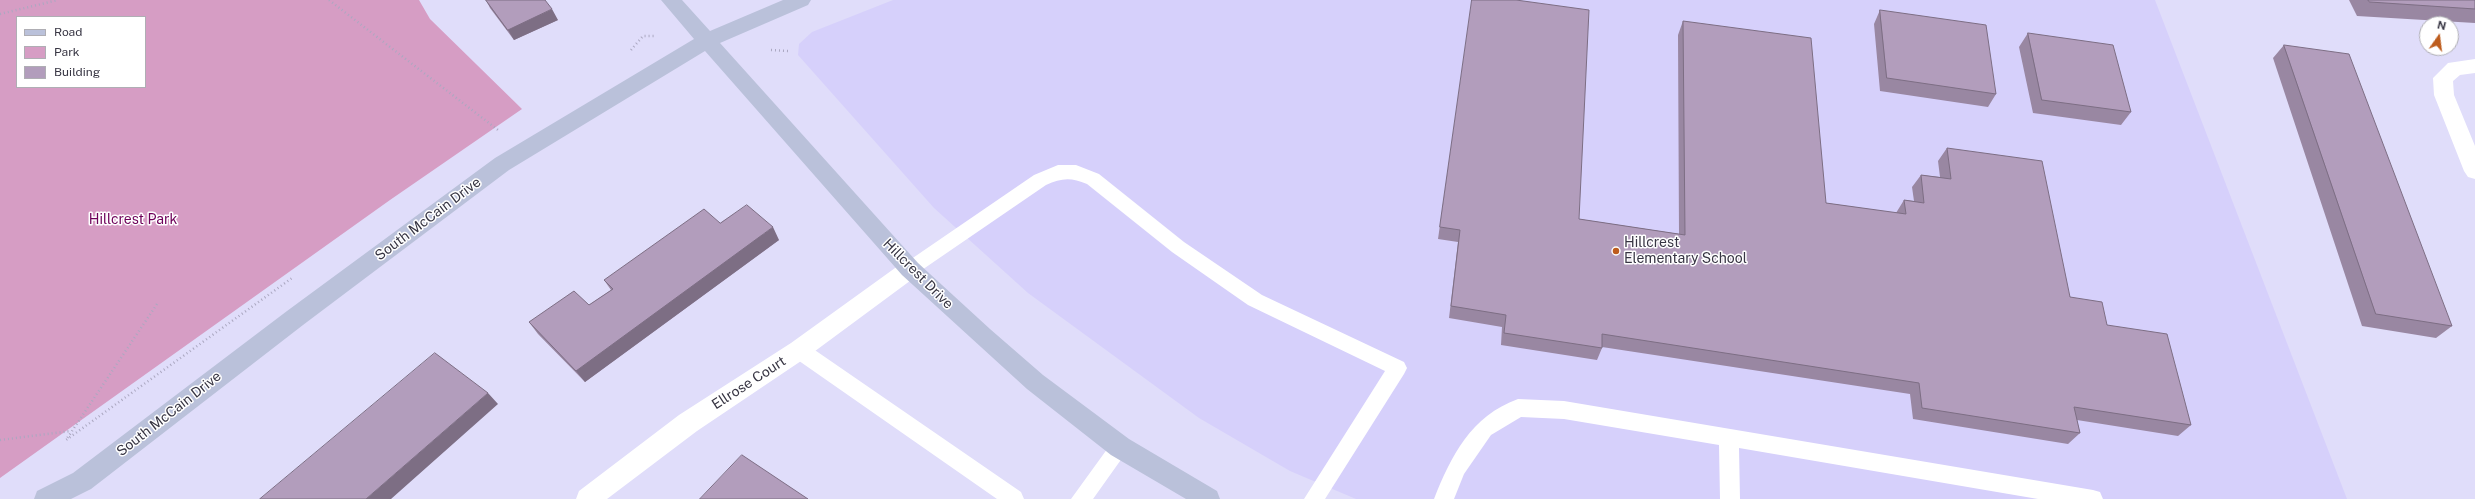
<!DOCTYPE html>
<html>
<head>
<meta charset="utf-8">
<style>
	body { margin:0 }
	#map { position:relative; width:2475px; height:499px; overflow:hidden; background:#e0ddfa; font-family:"Public Sans",sans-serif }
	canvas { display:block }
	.legend { position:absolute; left:16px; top:16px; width:130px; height:72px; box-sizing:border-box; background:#fff; border:1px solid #afaeb4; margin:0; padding:5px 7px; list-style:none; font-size:12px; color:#373543 }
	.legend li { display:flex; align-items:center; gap:8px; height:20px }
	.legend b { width:20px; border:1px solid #afaeb4 }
	.north { position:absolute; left:2419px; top:16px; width:40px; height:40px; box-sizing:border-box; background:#fff; border:1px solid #afaeb4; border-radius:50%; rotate:14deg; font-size:11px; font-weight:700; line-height:16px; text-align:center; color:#373543 }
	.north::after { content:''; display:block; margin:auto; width:14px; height:18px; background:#bd5c1d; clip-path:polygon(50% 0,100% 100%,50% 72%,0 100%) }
</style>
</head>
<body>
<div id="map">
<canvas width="2475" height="499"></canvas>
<ul class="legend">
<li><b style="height:5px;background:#bac1da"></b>Road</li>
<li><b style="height:11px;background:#d69dc4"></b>Park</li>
<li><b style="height:11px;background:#b29dbc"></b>Building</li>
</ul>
<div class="north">N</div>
</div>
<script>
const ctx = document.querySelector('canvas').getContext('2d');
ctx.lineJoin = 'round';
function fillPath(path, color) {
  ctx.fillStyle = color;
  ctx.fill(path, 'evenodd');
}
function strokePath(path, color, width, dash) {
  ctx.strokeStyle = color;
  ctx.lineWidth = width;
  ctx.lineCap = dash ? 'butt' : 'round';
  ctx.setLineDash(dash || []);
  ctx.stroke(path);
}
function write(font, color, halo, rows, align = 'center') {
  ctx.font = font + ' "Public Sans",sans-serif';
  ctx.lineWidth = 3;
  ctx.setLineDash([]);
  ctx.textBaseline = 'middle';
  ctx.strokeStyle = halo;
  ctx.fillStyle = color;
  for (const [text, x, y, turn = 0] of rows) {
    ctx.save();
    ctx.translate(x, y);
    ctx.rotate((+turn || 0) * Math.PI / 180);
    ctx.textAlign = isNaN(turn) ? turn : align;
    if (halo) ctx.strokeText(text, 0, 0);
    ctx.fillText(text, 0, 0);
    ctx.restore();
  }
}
const built = new Path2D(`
	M893,0H2155L2347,499H1356L1290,471L1199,418L1028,293L934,208L798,55L799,44L812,32Z`);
const green = new Path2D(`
	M0,0H419L430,19L522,109L390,200L0,478ZM17,17H145V87H17Z`);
const path = new Path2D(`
	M329,0L498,130
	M0,14L58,0
	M631,50L643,36H656
	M771,50L788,51
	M157,304L66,440L292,278
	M0,440L71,431`);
const lane = new Path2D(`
	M1058,165H1076L1099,174L1184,242L1262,295L1404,362L1407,368L1404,374L1325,499H1304L1385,371L1248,305L1172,252L1087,184C1071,177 1061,178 1046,185L916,274L910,276L904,274L901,269L904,264L1034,175Z
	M799,342L806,344L1021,492L1024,499H997L792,356L790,350L792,344Z
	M1518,399L1564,401L2093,490L2100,492L2103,499H2038L1739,448L1740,499H1720L1719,445L1564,419L1521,417L1491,435L1464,474L1454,499H1434C1451,456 1471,416 1518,399Z
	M1120,438L1127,441L1130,447L1093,499H1071L1113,441Z`);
const street = new Path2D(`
	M2475,59V73L2460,75L2453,81L2454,95L2475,146V179L2468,177L2464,171L2434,95L2433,78L2448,63Z
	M910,260L918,263L921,269L918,275L807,357L697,431L607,499H576L579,491L679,415L791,343L902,263Z`);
const secondary = new Path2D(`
	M661,0H682L710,31L783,0H811L808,5L720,43L918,263L990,329L1043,375L1129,439L1217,491L1220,499H1186L1111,455L1027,389L902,275L705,51L509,170L303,325L91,489L71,499H34L37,491L73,473L287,311L495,158L694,39Z`);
const wall = new Path2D(`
	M486,0L558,20L514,40L490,8Z
	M1472,0L1579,219L1679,234L1678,35L1683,21L1826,203L1896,213L1904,200L1914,201L1912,187L1921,175L1940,177L1938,161L1947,148L2070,297L2107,325L2191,425L2178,436L2077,420L2080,433L2068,444L1913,419L1910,394L1602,347V348L1597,360L1501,345L1502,327L1449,318L1458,242L1438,239Z
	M2349,0H2475V23L2357,16Z
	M1880,10L1996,94L1988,107L1880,91L1874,24Z
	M2028,33L2131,112L2121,125L2033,113L2019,47Z
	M2284,45L2452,326L2436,338L2362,326L2273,58Z
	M720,223L779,240L585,382L538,334L529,322L589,305L611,290L604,280Z`);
const shadedWall = new Path2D(`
	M552,9L558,20L514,40L508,30Z
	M773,227L779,240L585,382L576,371Z
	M488,393L498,404L391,499H366Z`);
const building = new Path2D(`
	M486,0H545L552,9L508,30Z
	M1472,0H1516L1589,10L1579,219L1685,235L1683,21L1811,38L1826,203L1906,214L1904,200L1924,203L1921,175L1951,179L1947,148L2042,161L2070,297L2102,302L2107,325L2167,334L2191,425L2074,407L2080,433L1922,408L1919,383L1602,334V348L1504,333L1506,315L1451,306L1460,230L1440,227Z
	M2368,0H2475V9L2370,2Z
	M1880,10L1986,25L1996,94L1887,78Z
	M2028,33L2113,45L2131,112L2042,100Z
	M2284,45L2349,54L2452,326L2376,314Z
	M747,205L773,227L576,371L529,322L574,291L589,305L613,289L604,280L704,209L720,223Z
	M435,353L488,393L366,499H260Z
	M742,455L808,499H700Z`);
const markers = [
	[1616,251,4,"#bd5c1d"]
];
const streetNames = [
	["South McCain Drive",428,219,-37],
	["Hillcrest Drive",918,274,45],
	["Ellrose Court",749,383,-33],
	["South McCain Drive",169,414,-38]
];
const parkNames = [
	["Hillcrest Park",133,220]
];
const poiNames = [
	["Hillcrest",1624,243],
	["Elementary School",1624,259]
];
fillPath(built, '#d6d0fb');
fillPath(green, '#d69dc4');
strokePath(path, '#aba8c1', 2.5, [1, 3]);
fillPath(lane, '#fff');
fillPath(street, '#fff');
fillPath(secondary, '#bac1da');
fillPath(wall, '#9987a2');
fillPath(shadedWall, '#7d6e84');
fillPath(building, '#b29dbc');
strokePath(building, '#7d6e84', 1);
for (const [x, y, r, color] of markers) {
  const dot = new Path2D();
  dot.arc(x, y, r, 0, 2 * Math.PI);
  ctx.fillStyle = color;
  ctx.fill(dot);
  strokePath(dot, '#fff', 1.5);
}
write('14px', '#373543', '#fff', streetNames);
write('14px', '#6d0059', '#fff', parkNames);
write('14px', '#373543', '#fff', poiNames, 'left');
</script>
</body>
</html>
